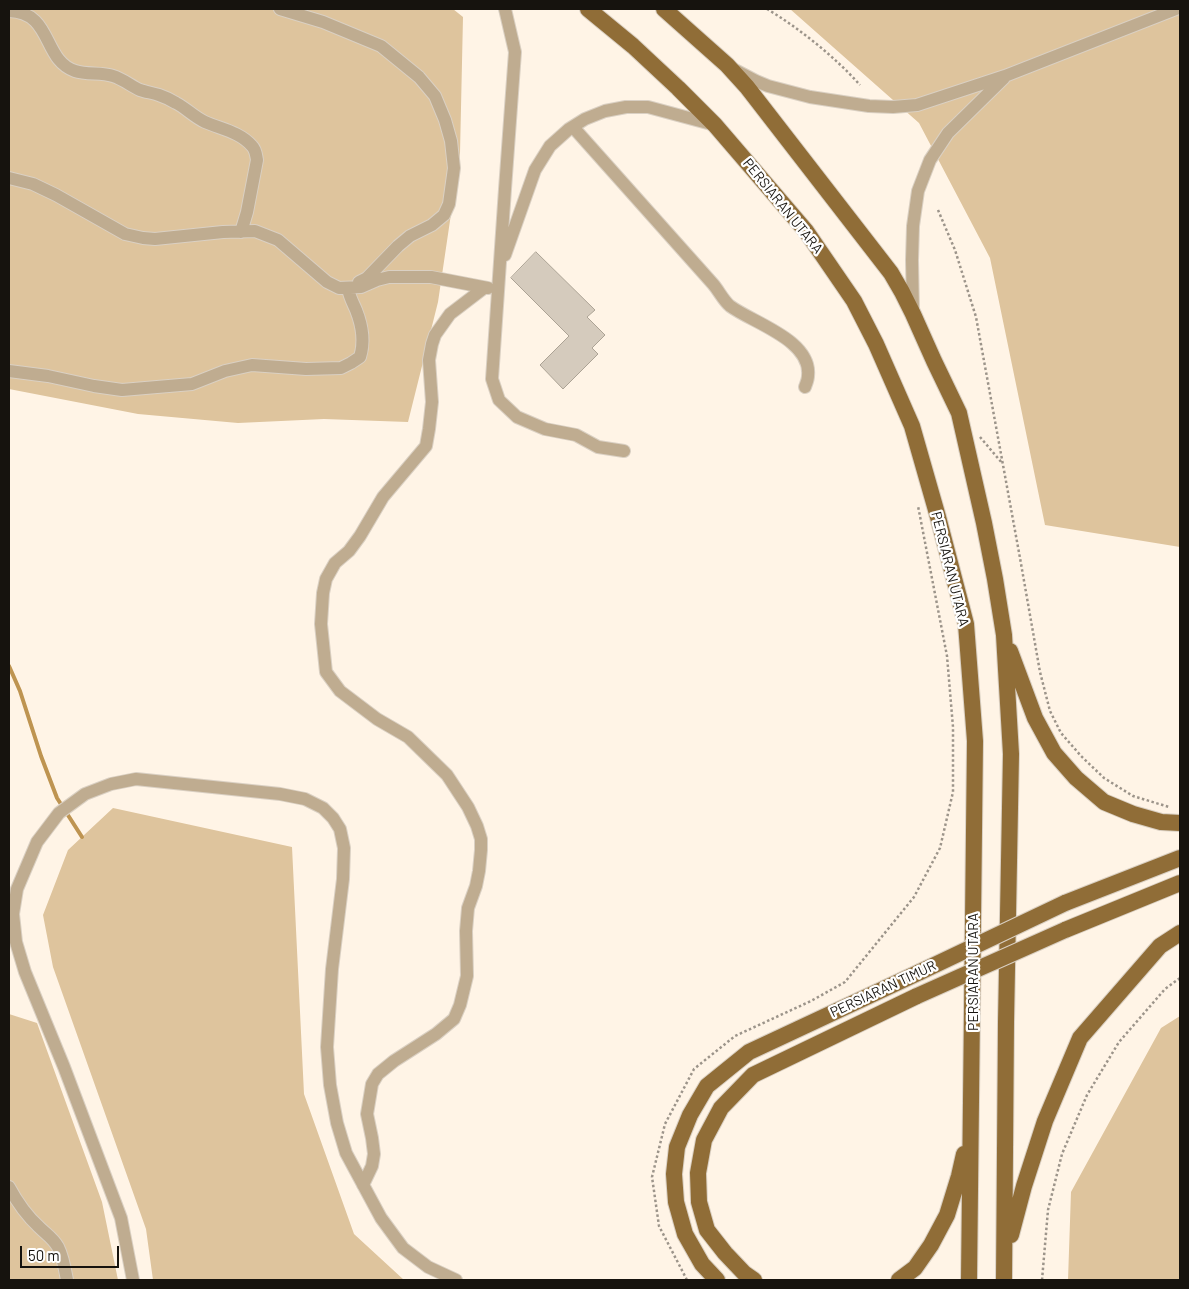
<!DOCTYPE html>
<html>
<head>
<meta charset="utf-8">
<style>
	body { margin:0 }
	#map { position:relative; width:1189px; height:1289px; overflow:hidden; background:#fff4e6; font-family:Barlow,sans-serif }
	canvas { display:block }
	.frame { position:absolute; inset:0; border:10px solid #16130e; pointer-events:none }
	.scale { position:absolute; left:20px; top:1246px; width:99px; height:22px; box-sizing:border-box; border:2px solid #16130e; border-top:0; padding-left:6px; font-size:15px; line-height:18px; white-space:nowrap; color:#16130e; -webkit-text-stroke:4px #fff; paint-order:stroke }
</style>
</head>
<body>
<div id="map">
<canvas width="1189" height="1289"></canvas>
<div class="frame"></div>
<div class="scale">50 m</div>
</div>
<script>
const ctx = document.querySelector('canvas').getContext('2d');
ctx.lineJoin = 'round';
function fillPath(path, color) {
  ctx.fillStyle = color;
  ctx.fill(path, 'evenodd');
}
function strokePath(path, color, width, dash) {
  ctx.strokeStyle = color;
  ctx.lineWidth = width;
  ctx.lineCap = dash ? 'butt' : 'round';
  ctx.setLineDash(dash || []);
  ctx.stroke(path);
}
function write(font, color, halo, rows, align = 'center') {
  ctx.font = font + ' Barlow,sans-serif';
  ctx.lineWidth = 4.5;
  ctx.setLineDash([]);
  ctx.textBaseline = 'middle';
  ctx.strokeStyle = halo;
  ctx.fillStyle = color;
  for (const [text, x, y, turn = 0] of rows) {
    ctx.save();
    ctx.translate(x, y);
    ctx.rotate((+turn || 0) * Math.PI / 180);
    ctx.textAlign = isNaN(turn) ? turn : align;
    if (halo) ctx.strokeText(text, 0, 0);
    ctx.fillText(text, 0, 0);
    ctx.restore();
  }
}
const green = new Path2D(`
	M9,9H453L463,17L460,153L438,302L408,422L324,419L238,423L138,414L9,389Z
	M790,9H1180V547L1045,525L990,258L919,123Z
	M113,808L292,847L304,1094L354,1234L404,1280H153L146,1229L53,967L43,915L68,850Z
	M9,1014L37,1023L102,1202L118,1280H9Z
	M1180,1016V1280H1068L1071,1192L1161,1028Z`);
const stream = new Path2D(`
	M9,666L20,691L41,756L57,798L82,837`);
const building = new Path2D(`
	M536,252L595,310L587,317L605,335L592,348L598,354L563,389L540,365L569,336L511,278Z`);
const path = new Path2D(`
	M767,9C799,28 835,57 860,85
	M938,210L955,250L976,317L1020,558L1040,672L1050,711L1061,733L1081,756L1104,778L1133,796L1169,807
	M980,437L1002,463
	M687,1280L659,1226L652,1177L665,1124L694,1069L735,1036L811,1001L845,982L914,897L940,848L953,792V727L947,656L918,506
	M1042,1280L1048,1210L1062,1154L1087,1095L1119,1042L1165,989L1180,978`);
const minor = new Path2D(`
	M280,9L323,22L381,46L419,77L435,96L445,120L451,141L454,168L449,204L444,215L432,225L410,236L398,246L367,278L359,282
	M505,9L515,52L505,189L492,379L499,400L517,417L545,429L576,435L598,447L624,451
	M9,11C53,12 42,60 75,71C87,75 101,72 113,76C123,79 131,86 140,90C146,92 153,93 159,95C165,97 171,100 176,103C186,108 194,117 205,122C221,129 240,132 252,146C256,150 256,155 257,160L247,212L241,232
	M735,70L756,81L768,86L810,97L869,106L893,107L917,105L1005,76L1176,9
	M573,127L713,284C719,291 723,300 730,306C753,323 812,340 808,376C808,380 806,384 805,387
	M9,178L33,184L56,195L125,234L143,238L155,239L223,232L255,231L278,240L327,282L339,288L361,287L377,280L389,277H431L488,288
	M505,255L535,170L550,146L569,129L585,119L605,111L626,107H648L715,125
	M913,311L912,260L913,226L918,191L930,160L948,133L1004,78
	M9,371L48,376L94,386L122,390L192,384L225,371L252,365L306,369L341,368L351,363L360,357C365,341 362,325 356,310C353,303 349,296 348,288
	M363,1185L372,1166L374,1154L372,1138L367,1114L372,1084L378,1074L394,1061L436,1034L454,1019L460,1005L467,976L466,931L468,908L476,886L479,871L481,850V839L477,826L468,807L447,775L408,737L377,719L340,691L326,672L321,624L323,593L326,579L335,563L349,551L360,536L383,497L426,446L429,429L432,402L429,360L432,344L435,335L450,314L484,288
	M9,1187C17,1202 27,1216 39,1227C46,1234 53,1238 58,1247C63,1257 65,1269 67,1280
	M133,1280L121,1218L64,1067L25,972L16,942L13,914L17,889L37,842L59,813L85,794L111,784L136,779L280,794L305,799L323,808L333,818L340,829L344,848L343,879L332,969L327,1047L330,1085L337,1123L346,1153L381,1218L403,1248L428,1267L456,1280`);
const major = new Path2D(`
	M588,9L633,46L678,88L715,125L806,231L854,301L876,344L912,426L938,517L966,624L975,741L969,1280
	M664,9L727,65L747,87L891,273L902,292L913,314L934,361L959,413L984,523L995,579L1004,635L1011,754L1006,1022L1004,1280
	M1010,651L1035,718L1054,753L1076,778L1104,802L1133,814L1161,822L1180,823
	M1065,903L1180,858
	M1065,930L1180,883
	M1011,1235L1024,1186L1045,1121L1080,1038L1160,946L1180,933
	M717,1280L702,1264L685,1234L676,1202L674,1174L677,1147L690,1115L707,1086L749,1052L920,972
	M754,1280L744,1273L725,1253L707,1230L699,1202L698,1173L704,1140L721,1108L753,1075L917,996
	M899,1280L915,1268L931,1245L947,1215L959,1176L964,1154`);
const majorBridge = new Path2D(`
	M920,972L1065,903
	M917,996L1065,930`);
const streetNames = [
	["PERSIARAN UTARA",783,206,51],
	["PERSIARAN UTARA",950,569,76],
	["PERSIARAN UTARA",973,972,-90],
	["PERSIARAN TIMUR",883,989,-25]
];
fillPath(green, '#dec49d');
strokePath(stream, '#be9451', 4);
fillPath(building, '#d5cbbd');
strokePath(building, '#aca395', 1);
strokePath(minor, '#dad0c3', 14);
strokePath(major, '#dad0c3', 18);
strokePath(path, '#9c948a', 2.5, [2.5, 2.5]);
strokePath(minor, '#bfac90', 12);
strokePath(major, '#906d37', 16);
strokePath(majorBridge, '#dad0c3', 18, []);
strokePath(majorBridge, '#906d37', 16);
write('14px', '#16130e', '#fff', streetNames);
</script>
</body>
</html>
